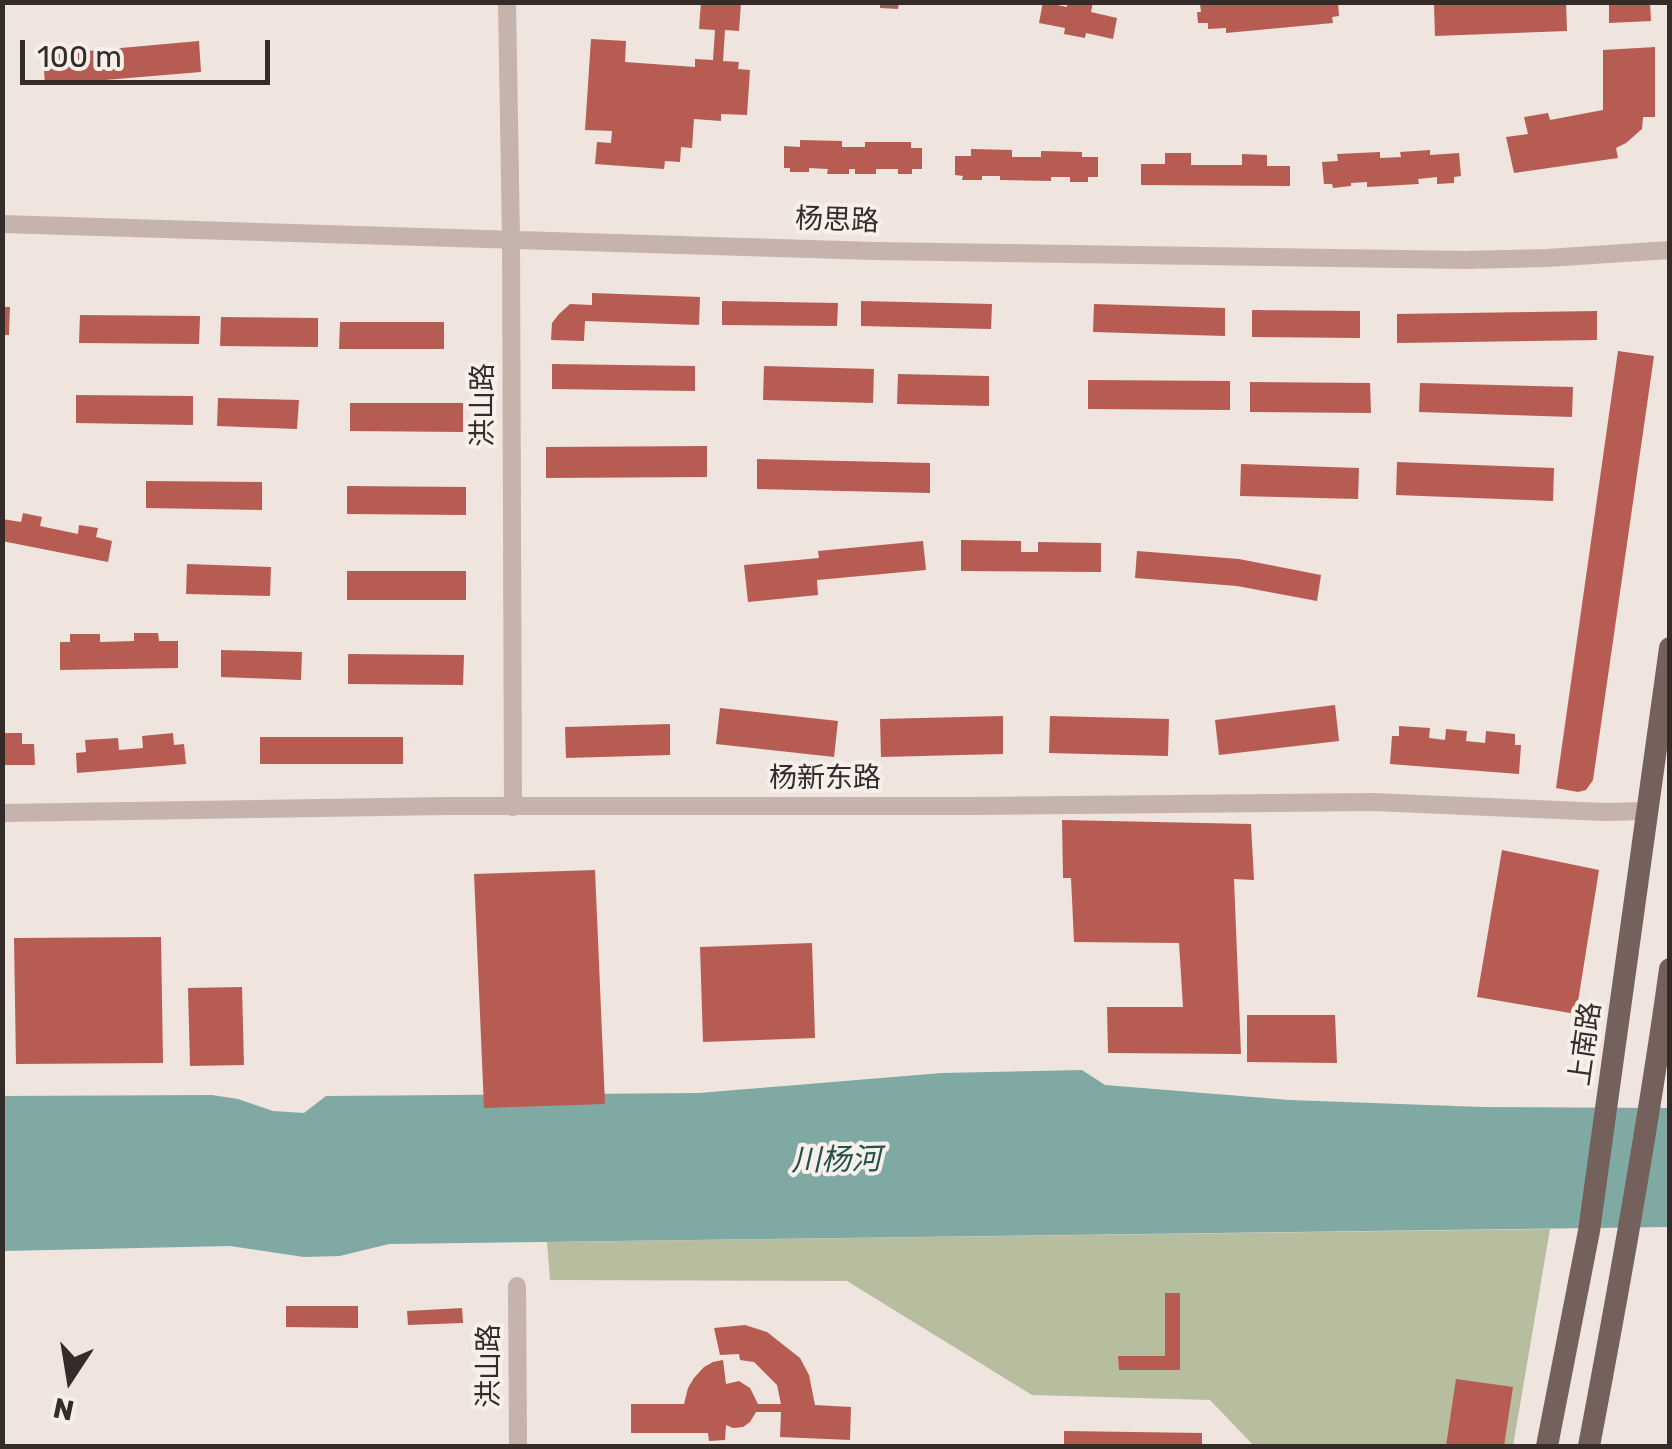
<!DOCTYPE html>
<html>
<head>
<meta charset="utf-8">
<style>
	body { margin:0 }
	#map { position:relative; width:1672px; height:1449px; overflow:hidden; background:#efe4de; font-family:Rubik,sans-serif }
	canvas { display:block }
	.frame { position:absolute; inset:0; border:5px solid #352b29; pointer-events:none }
	.north { position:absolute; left:20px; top:1329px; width:100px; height:100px; -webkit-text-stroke:8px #f7efe9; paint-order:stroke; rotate:192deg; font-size:28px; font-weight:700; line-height:40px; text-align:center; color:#352b29 }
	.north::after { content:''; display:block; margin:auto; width:35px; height:45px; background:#352b29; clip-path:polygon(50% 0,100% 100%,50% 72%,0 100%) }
	.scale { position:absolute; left:20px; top:40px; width:250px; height:45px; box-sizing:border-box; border:5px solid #352b29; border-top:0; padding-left:12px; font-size:30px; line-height:35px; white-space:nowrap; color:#352b29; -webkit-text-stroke:8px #f7efe9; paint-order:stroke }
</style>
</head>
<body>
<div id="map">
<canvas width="1672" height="1449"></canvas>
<div class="frame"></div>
<div class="north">N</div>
<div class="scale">100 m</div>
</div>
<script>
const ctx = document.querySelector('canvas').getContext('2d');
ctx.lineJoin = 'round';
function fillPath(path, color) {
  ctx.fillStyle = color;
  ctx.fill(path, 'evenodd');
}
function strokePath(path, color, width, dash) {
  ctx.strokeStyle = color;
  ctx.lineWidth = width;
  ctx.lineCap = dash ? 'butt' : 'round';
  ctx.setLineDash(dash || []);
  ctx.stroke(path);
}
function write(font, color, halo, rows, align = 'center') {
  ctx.font = font + ' Rubik,"Noto Sans SC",sans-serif';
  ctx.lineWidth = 8;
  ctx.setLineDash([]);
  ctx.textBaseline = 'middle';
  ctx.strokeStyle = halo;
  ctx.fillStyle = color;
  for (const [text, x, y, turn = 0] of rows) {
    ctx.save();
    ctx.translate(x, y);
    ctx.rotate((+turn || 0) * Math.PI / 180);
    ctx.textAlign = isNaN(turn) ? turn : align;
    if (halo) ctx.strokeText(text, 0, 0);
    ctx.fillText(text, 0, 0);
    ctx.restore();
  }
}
const green = new Path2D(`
	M1550,1229L1513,1446H1254L1210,1400L1032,1395L847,1281L550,1280L547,1242Z`);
const water = new Path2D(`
	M1082,1070L1105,1085L1290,1100L1482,1107L1669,1108V1227L389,1244L340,1256L304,1257L230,1246L3,1251L2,1096L212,1095L238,1099L273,1111L304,1113L326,1096L699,1093L942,1073Z`);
const building = new Path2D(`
	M701,2H741L739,31L725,30L723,61L739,62L738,69L750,70L747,115L721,114V121L694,119L692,148L681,147L680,162L665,161L664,169L595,164L597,142L611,143L612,131L585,130L591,39L626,41L625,62L695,67V59L713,60L715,30L699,29Z
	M880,2H899L898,9L880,8Z
	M1043,2L1067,7V2H1093L1091,12L1117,18L1113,39L1086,33L1085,38L1064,34L1065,28L1039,23Z
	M1211,2H1338L1339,16L1332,17L1333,23L1226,33V28L1208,29V23H1198L1197,12H1201L1200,4Z
	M1513,2H1566L1567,31L1435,36L1434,5Z
	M1609,2H1650L1651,21L1609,23Z
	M199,41L201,72L45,85L43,55Z
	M1655,47V117H1643L1642,129L1626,143L1616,148L1618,158L1514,173L1506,137L1528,134L1524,117L1548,113L1550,120L1603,110V50Z
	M800,140L842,141V147H865V142H911V148H922V169H912V174H898V169H876V174H855V169H849V174H827L828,169L809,168V172H790V168H784V146L800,147Z
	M971,149L1012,150V157H1041V151L1082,152V157H1098V177H1088V182H1070V177H1051V181L1000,180V176H982V180H962L963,176L955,175V156H971Z
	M1430,150V155L1459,153L1461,176L1454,177V183L1437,184V177L1418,179L1419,184L1367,187V182L1351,183V186L1333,188L1332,184H1324L1322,162L1338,161L1337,154L1380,152V158L1401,157L1400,152Z
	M1165,153H1191V165H1242V154L1267,155V166H1290V186L1141,185V164H1165Z
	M592,293L700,297L699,325L585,321L584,341L551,340L552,323L559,314L570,304L592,305Z
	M722,301L838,303L837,326L722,325Z
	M861,301L992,304L991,329L861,326Z
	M1094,304L1225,308V336L1093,332Z
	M2,307H10L9,335H2Z
	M1252,310L1360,311V338L1252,337Z
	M1597,311V340L1397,343V314Z
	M80,315L200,316L199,344L79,343Z
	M221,317L318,318V347L220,346Z
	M340,322H444V349H339Z
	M1618,351L1654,356L1593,780L1586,790L1578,792L1556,788Z
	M552,364L695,366V391L552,389Z
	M764,366L874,369L873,403L763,400Z
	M898,374L989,376V406L897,404Z
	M1088,380L1230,381V410L1088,409Z
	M1250,382L1370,383L1371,413L1250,412Z
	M1420,383L1573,387L1572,417L1419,412Z
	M76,395L193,396V425L76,423Z
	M218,398L299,400L297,429L217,426Z
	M350,403H463V432L350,431Z
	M707,446V477L546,478V447Z
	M757,459L930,463V493L757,489Z
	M1397,462L1554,468L1553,501L1396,495Z
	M1241,464L1359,468L1358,499L1240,496Z
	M146,481L262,482V510L146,508Z
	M347,486L466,487V515L347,514Z
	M23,513L42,517L40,526L78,534L79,525L98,528L96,537L112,541L108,562L2,541V519L21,522Z
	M961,540L1021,541V552H1038V542L1101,543V572L961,571Z
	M923,541L926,570L817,580L818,595L748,602L744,565L819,558L818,551Z
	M1137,551L1239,559L1321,575L1317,601L1237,586L1135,578Z
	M187,564L271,567L270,596L186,594Z
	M347,571H466V600H347Z
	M134,633H158L159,641H178V668L60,670V642H70V634H100V642L134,641Z
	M221,650L302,652L301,680L221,677Z
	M348,654L464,655L463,685L348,684Z
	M1335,705L1339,741L1219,755L1215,720Z
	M720,708L838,721L834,757L716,744Z
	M1003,716V754L881,757L880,719Z
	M1050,716L1169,719L1168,756L1049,753Z
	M670,724V755L566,758L565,727Z
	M1399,726L1430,728L1429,738L1445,740L1446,729L1467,731L1466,741L1485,743L1486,731L1515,734V745H1521L1519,774L1390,764L1392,736H1399Z
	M2,733H22V744H34L35,765H2Z
	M173,733L174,745L184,744L186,764L77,773L76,753L86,752L85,740L118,738L119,750L143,748L142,736Z
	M260,737H403V764H260Z
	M1062,820L1251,824L1254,880L1234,879L1241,1054L1108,1053L1107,1007H1183L1179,943L1074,942L1071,878H1063Z
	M1502,850L1599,870L1576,1014L1477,997Z
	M595,870L605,1104L484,1108L474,874Z
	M161,937L163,1063L16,1064L14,938Z
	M812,943L815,1038L703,1042L700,947Z
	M242,987L244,1065L190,1066L188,988Z
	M1247,1015H1335L1337,1063L1247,1062Z
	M1165,1293H1180V1370H1119L1118,1356H1165Z
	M286,1306H358V1328L286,1327Z
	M462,1308L463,1323L408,1325L407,1311Z
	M745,1325L767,1332L800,1358L809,1375L815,1405L851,1407L850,1440L780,1437L781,1412H756L750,1422L743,1427L733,1428L726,1425L725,1440L709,1441L708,1433H631V1404H684L688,1388L694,1378L704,1367L713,1362L723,1360L726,1384L739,1381L750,1388L758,1404H781L777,1385L754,1362L740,1360L739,1354L720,1355L714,1328Z
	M1456,1379L1513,1387L1504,1446H1446Z
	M1064,1431L1202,1433V1446H1064Z`);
const minor = new Path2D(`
	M507,2L511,239L513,807
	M2,224L874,251L1466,260L1547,258L1670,250
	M2,813L447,806H974L1373,802L1605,812L1647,811
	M517,1286L518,1446`);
const major = new Path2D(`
	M1547,1446L1589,1231L1670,648
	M1589,1446C1619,1288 1648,1129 1670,969`);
const streetNames = [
	["杨思路",837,221,2],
	["洪山路",484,405,-90],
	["杨新东路",825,779],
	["上南路",1586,1044,-82],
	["洪山路",490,1366,-90]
];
const waterNames = [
	["川杨河",836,1161,-1]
];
fillPath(green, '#b7bd9f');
fillPath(water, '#80a9a4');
fillPath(building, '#b75c53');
strokePath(minor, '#c6b3ab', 18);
strokePath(major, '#75615c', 22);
write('28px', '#352b29', '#f7efe9', streetNames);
write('italic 30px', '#24514d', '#f7efe9', waterNames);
</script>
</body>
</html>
